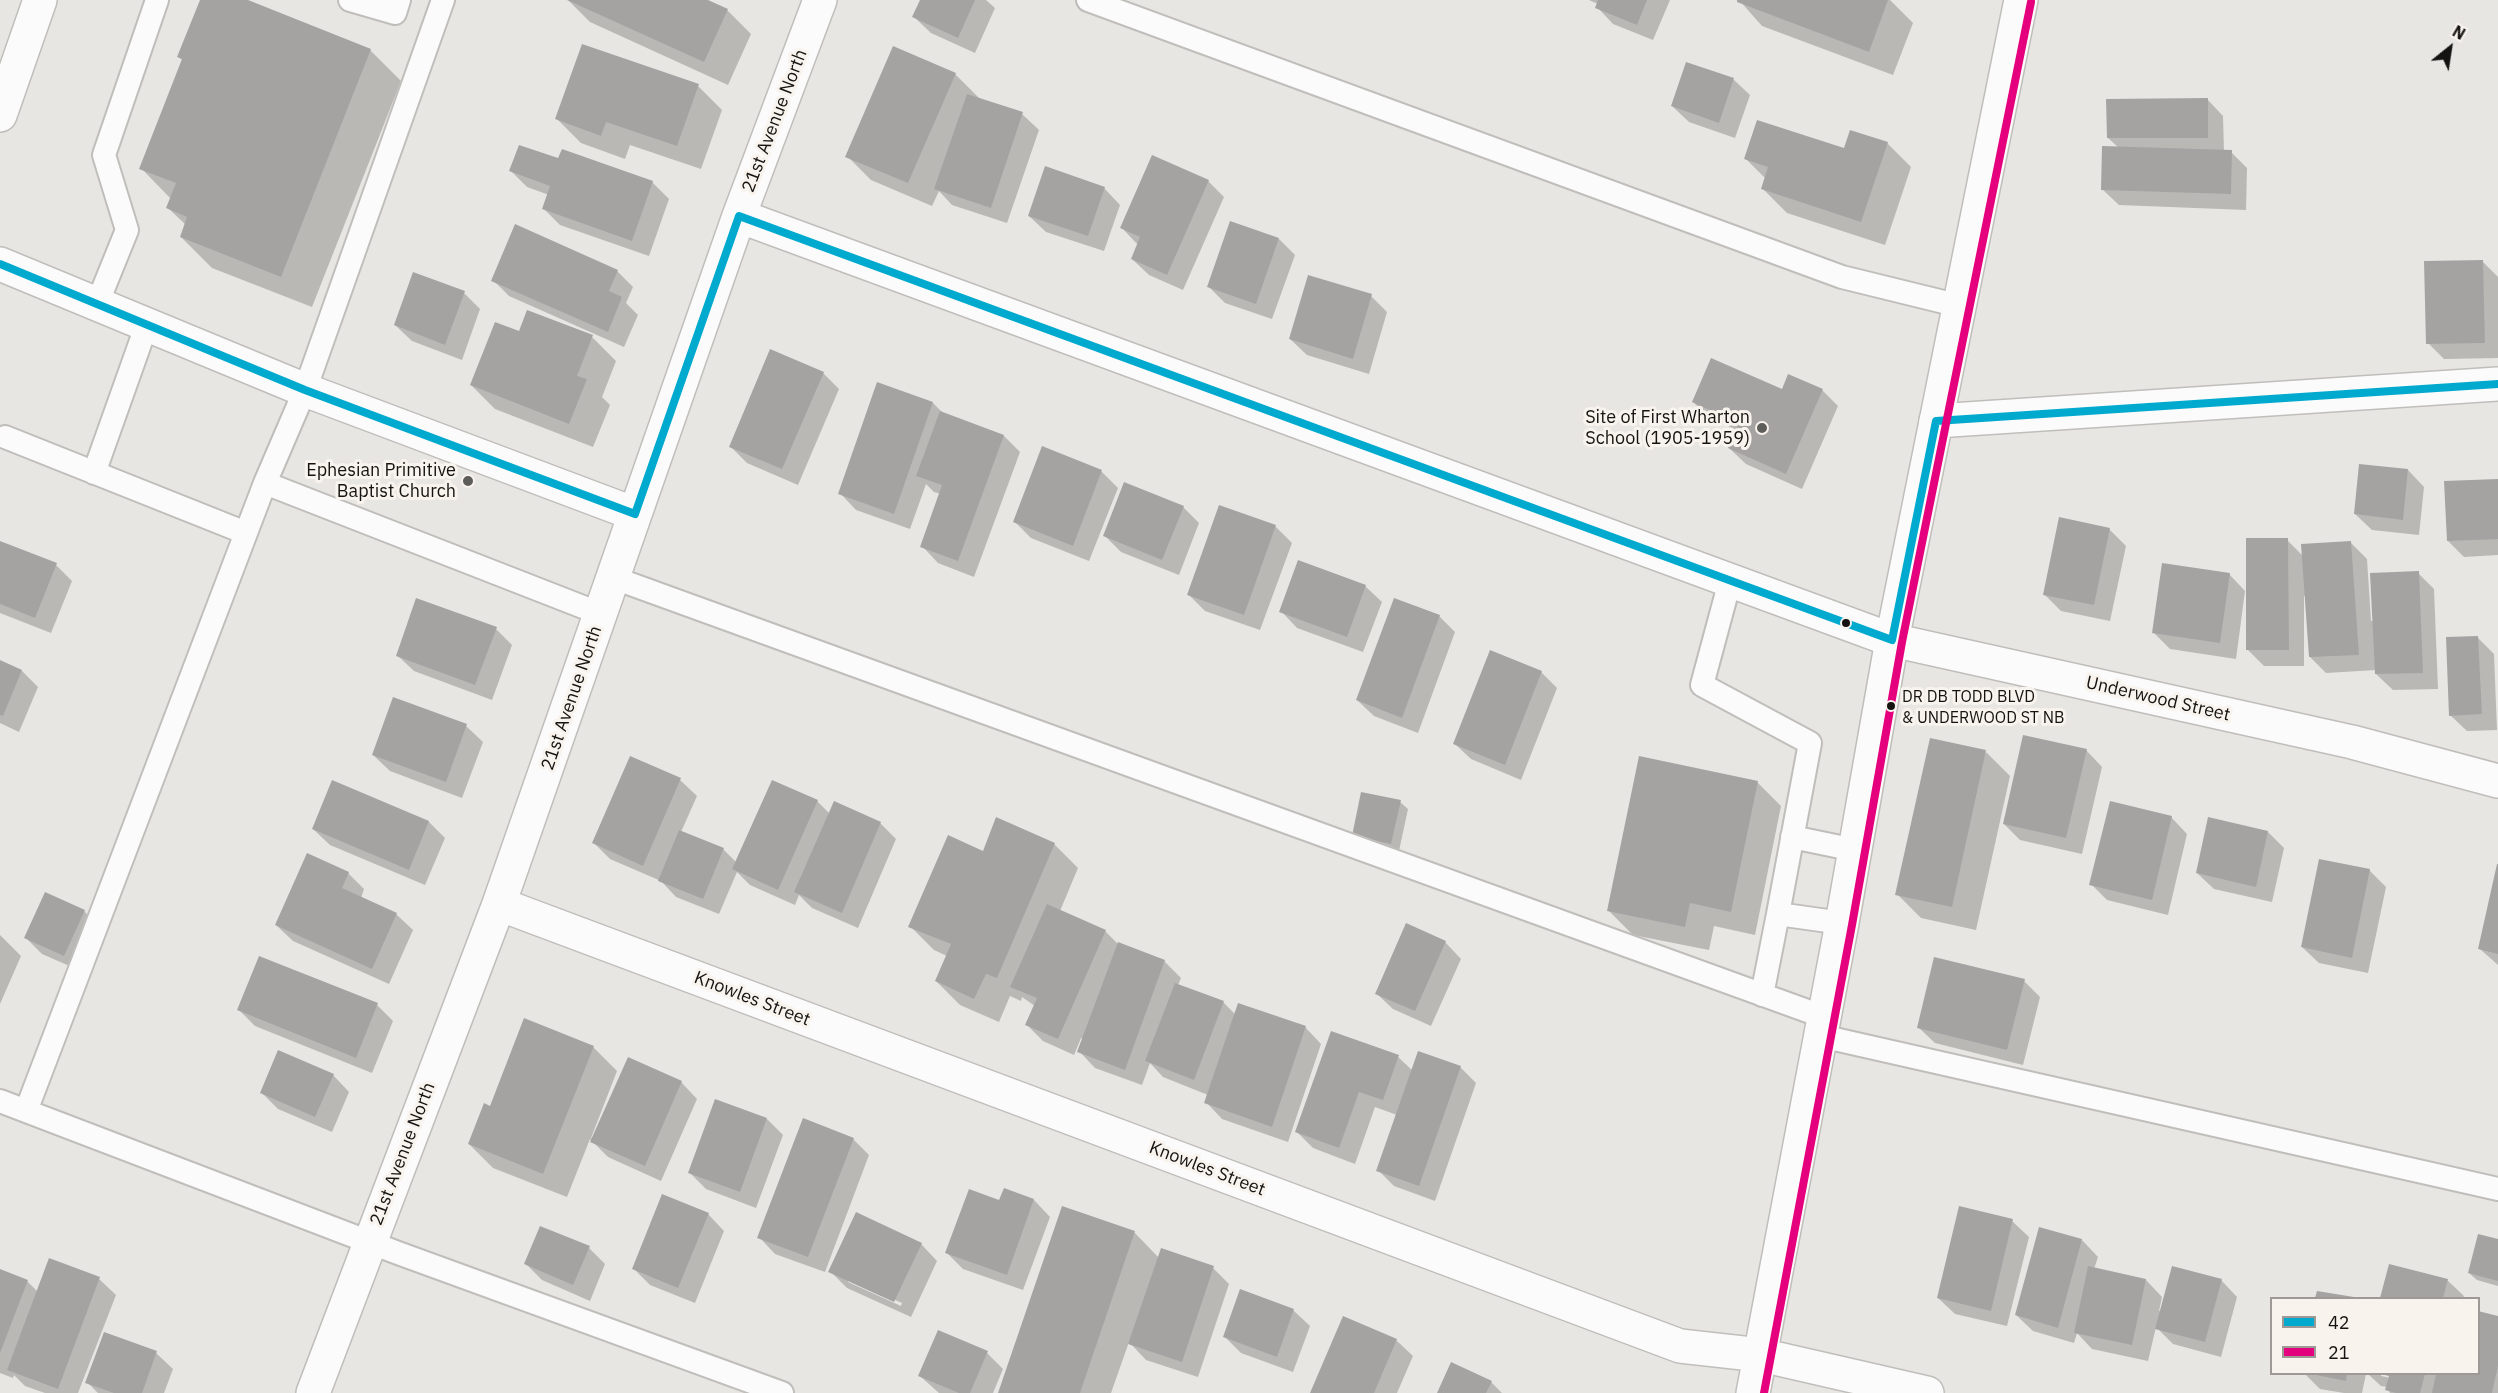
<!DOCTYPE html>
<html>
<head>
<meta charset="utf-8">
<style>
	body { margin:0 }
	#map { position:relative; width:2498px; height:1393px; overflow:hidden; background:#e8e6e3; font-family:"IBM Plex Sans",sans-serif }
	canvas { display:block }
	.legend { position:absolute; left:2270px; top:1297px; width:210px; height:78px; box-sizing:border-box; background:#f9f3ee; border:2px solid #9e9996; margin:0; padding:8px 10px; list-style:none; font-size:18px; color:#151311 }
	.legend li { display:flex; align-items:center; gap:12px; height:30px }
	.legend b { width:30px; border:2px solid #9e9996 }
	.north { position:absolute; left:2420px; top:18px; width:60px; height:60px; -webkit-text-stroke:4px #f9f3ee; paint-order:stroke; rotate:30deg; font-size:16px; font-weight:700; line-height:24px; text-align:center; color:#151311 }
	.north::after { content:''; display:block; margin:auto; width:21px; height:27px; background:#151311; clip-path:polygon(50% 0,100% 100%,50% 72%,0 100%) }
</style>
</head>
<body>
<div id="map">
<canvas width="2498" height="1393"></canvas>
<ul class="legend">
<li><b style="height:8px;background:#00a9ce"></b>42</li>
<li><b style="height:8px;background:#e5007d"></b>21</li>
</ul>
<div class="north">N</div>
</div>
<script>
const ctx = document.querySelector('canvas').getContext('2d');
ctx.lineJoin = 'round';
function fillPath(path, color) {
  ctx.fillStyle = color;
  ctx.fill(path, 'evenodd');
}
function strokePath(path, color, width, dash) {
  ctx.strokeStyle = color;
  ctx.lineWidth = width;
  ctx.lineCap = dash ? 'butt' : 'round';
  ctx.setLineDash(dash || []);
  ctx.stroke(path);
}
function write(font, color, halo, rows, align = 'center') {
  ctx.font = font + ' "IBM Plex Sans",sans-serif';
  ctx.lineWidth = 6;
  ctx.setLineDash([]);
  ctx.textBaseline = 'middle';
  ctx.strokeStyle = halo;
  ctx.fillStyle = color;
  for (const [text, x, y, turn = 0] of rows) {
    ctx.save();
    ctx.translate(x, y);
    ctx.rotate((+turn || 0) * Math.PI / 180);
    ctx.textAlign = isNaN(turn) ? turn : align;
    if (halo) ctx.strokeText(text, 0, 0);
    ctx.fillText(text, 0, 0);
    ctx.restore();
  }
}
const shadow = new Path2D(`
	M201,0H244L370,50L401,81L312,307L212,268L181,237L186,225L168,208L171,199L141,168L183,61L179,57Z
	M568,0H704L727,10L751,34L728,85L590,22Z
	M922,0H986L995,8L975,53L931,33L914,17Z
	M1589,0H1670L1653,40L1613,24L1597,7L1598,4Z
	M1739,0H1890L1913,23L1893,75L1762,26Z
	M955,74L979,98L1022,114L1039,130L1007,223L952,205L939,191L932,206L871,180L847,156Z
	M1733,79L1750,95L1735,138L1689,122L1672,106Z
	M698,86L722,110L701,169L630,145L625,159L581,143L557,119Z
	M2207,99L2223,116L2224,152H2231L2247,168L2246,210L2119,205L2102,189L2119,148L2108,138Z
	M1887,143L1911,167L1885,245L1787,213L1763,189L1766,179L1746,159L1845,150Z
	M559,160L652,182L669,199L649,256L560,225L544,209L549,195L527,187L511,171Z
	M1208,181L1224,197L1183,290L1149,275L1132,259L1138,245L1122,228Z
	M1104,188L1120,205L1104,251L1046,232L1029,216Z
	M1279,239L1295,255L1272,319L1225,303L1209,287Z
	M2482,261L2498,277V358L2444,359L2428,343Z
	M617,271L633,287L626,303L638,315L624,347L509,296L493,280Z
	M464,293L480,309L462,360L412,341L395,325Z
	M1371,296L1387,312L1369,374L1307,355L1290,339Z
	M520,333L592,337L616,361L602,397L610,405L593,447L495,409L471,385Z
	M823,373L839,389L798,485L747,463L730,446Z
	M878,384L933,403L944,414L1004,436L1020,452L974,577L938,563L922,546L941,494L934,492L926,484L910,529L856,510L840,493Z
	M1782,390H1822L1838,406L1802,489L1746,464L1729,448L1737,430L1710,418L1693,402Z
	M1043,448L1102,472L1118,488L1089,561L1031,538L1015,522Z
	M2408,470L2424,487L2419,535L2372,530L2355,514Z
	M2498,480V555L2464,557L2448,541Z
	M1183,507L1199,523L1179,575L1121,552L1104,535Z
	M1220,507L1276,527L1292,543L1260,630L1205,611L1188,594Z
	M2109,529L2126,546L2110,621L2061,611L2045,595Z
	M2287,540L2304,557L2351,543L2367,559L2371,621H2374L2418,573L2434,589L2438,689L2393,690L2376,674V670L2326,673L2310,657L2306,596H2304V666H2264L2248,650Z
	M0,543L56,565L72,581L51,633L0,613Z
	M2229,574L2245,591L2236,659L2170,649L2154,633Z
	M1365,586L1382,602L1363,652L1297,628L1281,611Z
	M1439,616L1455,632L1418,733L1374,716L1357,700Z
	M496,629L512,645L492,700L414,671L397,655Z
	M2478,638L2494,654L2497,730L2467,731L2450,715Z
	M0,662L22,671L38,687L19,732L0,723Z
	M1541,672L1557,688L1521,780L1471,759L1454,743Z
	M394,699L466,726L483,742L462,798L390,771L373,755Z
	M2086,750L2102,767L2082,854L2020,840L2004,824Z
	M1986,752L2010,776L1976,930L1921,918L1897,894Z
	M631,758L680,780L697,796L681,832L723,849L737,863L773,782L817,801L830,814L880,823L896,839L858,928L812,908L799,895L795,905L750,885L737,872L719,914L676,897L661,881L610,859L594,843Z
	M333,782L429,822L445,838L425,885L330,845L313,829Z
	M1757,782L1781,806L1755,935L1714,926L1709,950L1633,935L1609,911Z
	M1400,802L1408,809L1399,851L1353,835Z
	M2171,817L2187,834L2168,915L2107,900L2091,884Z
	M2268,832L2284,848L2272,902L2214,889L2197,873Z
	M1054,844L1078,868L1060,911L1105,931L1118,944L1164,961L1181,978L1178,985L1223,1002L1236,1015L1305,1027L1321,1044L1288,1142L1222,1119L1206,1102L1208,1095L1163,1077L1150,1063L1142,1085L1095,1068L1079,1051L1084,1039L1081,1038L1074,1055L1043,1041L1027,1025L1035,1006L1022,997L1021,1001L1010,996L999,1022L960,1005L936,981L947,956L934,950L910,926L983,852Z
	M2498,866V965L2480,949Z
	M2369,870L2386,887L2368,973L2319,963L2302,947Z
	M348,873L364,889L361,898L396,914L413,930L389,984L293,941L276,925Z
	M84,911L100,928L81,971L42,954L26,938Z
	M0,935L21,956L0,1004Z
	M1445,942L1461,959L1431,1026L1393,1009L1376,993Z
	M2024,981L2040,997L2023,1065L1935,1043L1918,1027Z
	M377,1005L393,1021L372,1073L255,1026L239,1010Z
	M593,1047L617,1071L591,1138L593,1139L681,1082L697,1099L661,1181L608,1157L590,1139L567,1197L493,1168L469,1144L490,1108Z
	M1398,1057L1413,1071L1460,1067L1476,1083L1435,1201L1394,1186L1378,1170L1397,1115L1375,1107L1355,1164L1313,1148L1297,1132Z
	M333,1075L349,1092L332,1132L278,1109L262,1093Z
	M767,1119L783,1135L756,1208L706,1189L690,1173Z
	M853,1139L869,1155L825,1272L775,1254L759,1237Z
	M1034,1200L1050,1217L1023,1290L963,1269L947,1253L1000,1202Z
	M708,1214L724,1231L695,1303L650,1285L633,1268Z
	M2012,1221L2029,1237L2007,1326L1955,1314L1938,1298Z
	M1134,1232L1159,1258L1213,1268L1229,1284L1198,1377L1146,1360L1129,1342L1111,1393H1000Z
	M2082,1240L2098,1257L2094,1269L2146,1280L2162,1297L2159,1311L2221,1280L2237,1297L2221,1357L2173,1344L2156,1327L2148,1361L2092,1349L2077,1333L2074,1343L2033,1331L2016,1315Z
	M2498,1240V1286L2477,1280L2469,1273Z
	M921,1244L937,1261L911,1317L847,1288L830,1271ZM848,1279L902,1303L901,1306L848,1282Z
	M589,1248L605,1264L590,1301L542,1280L526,1264Z
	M50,1260L99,1279L116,1295L78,1393H45L25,1386L14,1375L13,1378L0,1373V1271L28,1282L38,1292Z
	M2390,1266L2447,1280L2464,1296L2463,1298H2382Z
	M1293,1310L1310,1326L1293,1372L1241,1353L1225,1337Z
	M2498,1318V1393H2390L2387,1387L2381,1386L2368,1374H2381V1376L2396,1379V1376L2384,1374H2478Z
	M1396,1340L1413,1356L1397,1393H1312Z
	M156,1353L173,1369L164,1393H98L87,1382Z
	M987,1353L1003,1369L993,1393H939L920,1376Z
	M2305,1374H2366L2362,1393H2344L2320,1389Z
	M1491,1382L1502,1393H1439Z`);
const building = new Path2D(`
	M200,0H248L371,49L281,277L180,237L187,217L166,208L176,183L139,169L182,59L177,57Z
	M567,0H708L728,9L704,62Z
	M920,0H975L958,38L912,17Z
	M1598,0H1647L1637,25L1595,8Z
	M1737,0H1888L1869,52L1737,2Z
	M582,44L699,84L677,146L606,122L601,136L555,119Z
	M893,46L956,73L908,183L845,157Z
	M1686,62L1734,78L1719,123L1671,106Z
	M967,94L1023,112L991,208L934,189Z
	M2208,98V138H2107L2106,99Z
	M1757,120L1844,148L1850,130L1888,142L1861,222L1761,189L1768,167L1744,159Z
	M519,145L558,158L562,149L653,181L632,241L542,209L550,186L509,171Z
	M2102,146L2232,150L2231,194L2101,190Z
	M1152,155L1209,180L1167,275L1131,259L1140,237L1120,228Z
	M1045,166L1105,187L1088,236L1028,216Z
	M1230,221L1279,238L1256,304L1207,287Z
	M515,224L618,270L609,291L622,297L608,332L491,281Z
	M2483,260L2485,343L2426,344L2424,261Z
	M413,272L465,291L445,345L394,325Z
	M1308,275L1372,294L1353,359L1289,339Z
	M527,310L593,335L577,376L587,379L569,424L470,385L495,322L519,331Z
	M770,349L824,372L782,469L729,447Z
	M1711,358L1782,389L1788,374L1823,389L1786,474L1728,448L1739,423L1692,402Z
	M877,382L933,402L894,514L838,494Z
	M940,411L1004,435L958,561L920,547L942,485L916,476Z
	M1042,446L1102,470L1073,546L1013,522Z
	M2359,464L2408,469L2403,520L2354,514Z
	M2498,479V539L2447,541L2444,481Z
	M1124,482L1184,506L1162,560L1103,536Z
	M1219,505L1276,525L1244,615L1187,595Z
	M2059,517L2110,528L2094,605L2043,595Z
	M2246,538H2288L2289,650H2246Z
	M0,541L57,563L35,618L0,604Z
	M2351,541L2359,655L2309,657L2301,544Z
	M1298,560L1366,585L1347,637L1279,612Z
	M2162,563L2230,573L2220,643L2152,633Z
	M2419,571L2423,673L2375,674L2370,573Z
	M416,598L497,627L475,685L396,656Z
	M1394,598L1440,615L1402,718L1356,700Z
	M2478,636L2482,714L2449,716L2446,637Z
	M1490,650L1542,671L1505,765L1453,744Z
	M0,660L22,670L3,716L0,715Z
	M393,697L467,724L446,782L372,755Z
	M2023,735L2087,749L2066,838L2003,824Z
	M1930,738L1986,750L1952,907L1895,895Z
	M630,756L681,778L643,866L592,843Z
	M1639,756L1758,781L1731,912L1690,903L1685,927L1607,911Z
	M332,780L429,821L409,870L312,829Z
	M772,780L818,800L778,890L732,869Z
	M1361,792L1401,800L1391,844L1352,836Z
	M834,801L881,822L842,913L794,892Z
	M2110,801L2172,816L2152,900L2089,885Z
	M996,817L1055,843L997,978L986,974L974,999L935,981L951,944L908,927L948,835L983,851Z
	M2208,817L2268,831L2256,887L2196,873Z
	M679,830L724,848L703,899L658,881Z
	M307,853L349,872L342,888L397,913L372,969L275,925Z
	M2319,859L2370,869L2352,958L2301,947Z
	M2497,864H2498V954L2478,949Z
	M45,892L85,910L64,956L24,938Z
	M1047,904L1106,930L1058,1039L1025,1025L1037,998L1010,987Z
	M1406,923L1446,941L1415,1011L1375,994Z
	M1118,942L1165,960L1125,1070L1077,1052Z
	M259,956L378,1003L356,1058L237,1010Z
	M1934,957L2025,979L2007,1050L1917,1028Z
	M1175,983L1224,1001L1194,1080L1145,1061Z
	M1238,1003L1306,1026L1272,1127L1204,1103Z
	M524,1018L594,1046L543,1174L468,1144L484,1103L490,1106Z
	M1331,1031L1399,1055L1383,1100L1359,1092L1339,1148L1295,1132Z
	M278,1050L334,1074L315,1117L260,1093Z
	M1418,1051L1461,1066L1419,1186L1376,1171Z
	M628,1057L682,1081L645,1166L590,1142Z
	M715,1099L767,1118L740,1192L688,1173Z
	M803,1118L854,1138L808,1257L757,1238Z
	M1004,1188L1034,1199L1007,1275L945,1253L969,1189L999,1200Z
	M662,1194L709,1213L678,1288L632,1269Z
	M1062,1206L1135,1231L1080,1393H998Z
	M1959,1206L2013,1219L1991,1311L1937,1298Z
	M856,1212L922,1243L894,1302L828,1272Z
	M540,1226L590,1246L573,1285L524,1264Z
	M2039,1227L2082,1239L2058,1328L2015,1315Z
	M2478,1234L2498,1239V1281L2468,1273Z
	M1161,1248L1214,1266L1182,1362L1128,1344Z
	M49,1258L100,1277L58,1389L7,1370Z
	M2389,1264L2448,1279L2443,1298H2380Z
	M2088,1266L2146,1279L2132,1345L2074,1333Z
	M2172,1266L2222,1279L2205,1342L2155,1329Z
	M0,1269L28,1280L0,1353Z
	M1240,1289L1294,1309L1277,1357L1223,1337Z
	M2317,1291L2354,1297V1298H2315Z
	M2478,1311L2498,1316V1366L2492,1393H2432L2436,1374H2478Z
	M1343,1316L1397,1339L1374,1393H1310Z
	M938,1330L988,1351L970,1393H959L918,1376Z
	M104,1332L157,1351L142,1393H114L85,1383Z
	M1451,1362L1492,1381L1486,1393H1437Z
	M2311,1374H2347L2346,1381Z
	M2381,1374H2425L2420,1393H2396L2385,1390L2389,1376Z`);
const service = new Path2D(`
	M350,0L395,13L399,0
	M1088,0L1842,277L1960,306
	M97,304L127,230L104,155L157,0
	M5,437L246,533
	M94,473L147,324
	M265,483L601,614
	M614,578L1824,1017
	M1730,581L1702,685L1810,743L1778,914L1842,923
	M1792,837L1855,850
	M1762,995L1778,914
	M1821,1036L2498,1189
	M0,1101L398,1253L782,1393
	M26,1111L265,483L305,390L443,0`);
const minor = new Path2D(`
	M0,115L40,0
	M739,216L1892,640L2352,742L2498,781
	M0,264L305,390L635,514
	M1936,421L2498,384
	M499,904L1680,1346L1761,1355L1927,1393
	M313,1393L499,904L739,216L820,0`);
const secondary = new Path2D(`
	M1753,1393L1842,923L1892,640L2021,0`);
const bus1 = new Path2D(`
	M0,264L305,390L635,514L739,216L1892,640L1936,421L2498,384`);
const bus2 = new Path2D(`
	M1764,1393L1852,925L1902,642L2031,2`);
const markers = [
	[1762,428,6,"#5f5d5a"],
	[468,481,6,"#5f5d5a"],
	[1846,623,5,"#151311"],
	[1891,706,5,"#151311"]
];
const busNames = [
	["DR DB TODD BLVD",1902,697],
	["& UNDERWOOD ST NB",1902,718]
];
const streetNames = [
	["21st Avenue North",775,121,-69],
	["21st Avenue North",572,698,-71],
	["Underwood Street",2158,699,13],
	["Knowles Street",752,999,21],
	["21st Avenue North",403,1154,-69],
	["Knowles Street",1207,1169,21]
];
const poiNames = [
	["Site of First Wharton",1750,418],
	["School (1905-1959)",1750,439],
	["Ephesian Primitive",456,471],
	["Baptist Church",456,492]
];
fillPath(shadow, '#0003');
fillPath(building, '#a5a3a2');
strokePath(service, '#c0bebb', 26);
strokePath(minor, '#c0bebb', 36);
strokePath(secondary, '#c0bebb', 36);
strokePath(service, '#fcfbfb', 22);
strokePath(minor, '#fcfbfb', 33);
strokePath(secondary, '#fcfbfb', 33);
strokePath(bus1, '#00a9ce', 8);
strokePath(bus2, '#e5007d', 8);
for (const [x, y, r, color] of markers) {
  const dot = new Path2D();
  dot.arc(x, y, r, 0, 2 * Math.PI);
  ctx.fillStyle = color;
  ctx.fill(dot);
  strokePath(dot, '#f9f3ee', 2);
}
write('16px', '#151311', '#f9f3ee', busNames, 'left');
write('18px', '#151311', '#f9f3ee', streetNames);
write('18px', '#151311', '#f9f3ee', poiNames, 'right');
</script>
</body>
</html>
